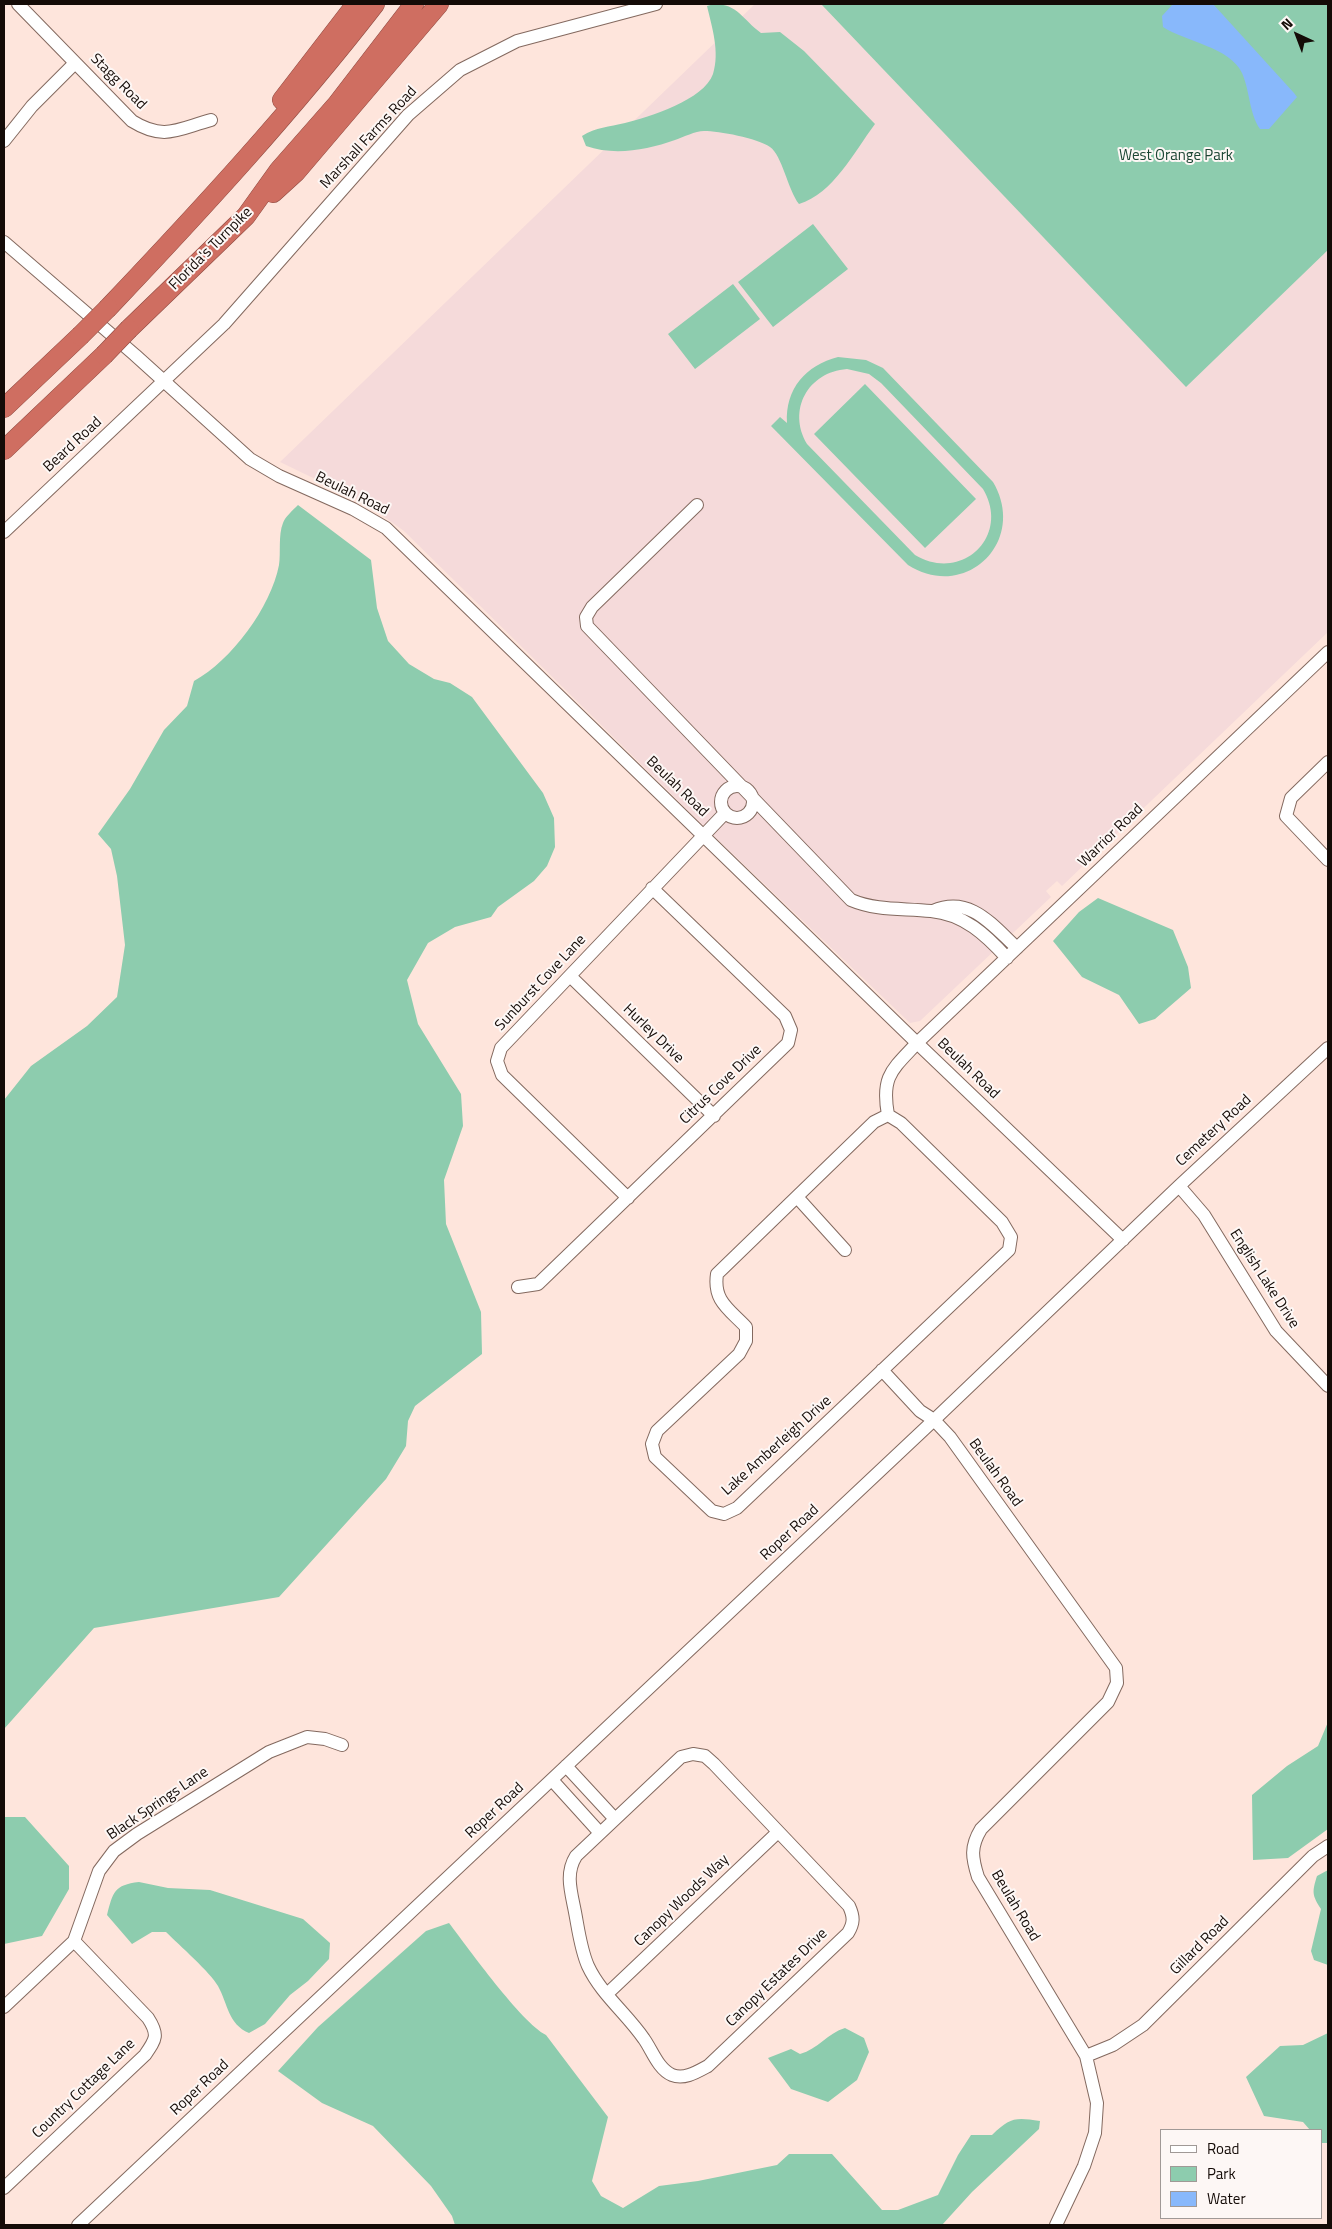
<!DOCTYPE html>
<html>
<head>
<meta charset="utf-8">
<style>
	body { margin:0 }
	#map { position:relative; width:1332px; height:2229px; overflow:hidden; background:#fee5dc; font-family:"Titillium Web",sans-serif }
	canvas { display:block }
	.frame { position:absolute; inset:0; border:5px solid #140b07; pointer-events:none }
	.legend { position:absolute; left:1160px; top:2129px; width:162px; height:90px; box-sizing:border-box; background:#fdf7f5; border:1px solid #a09996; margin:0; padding:6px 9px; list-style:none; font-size:15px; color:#140b07 }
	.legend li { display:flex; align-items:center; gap:10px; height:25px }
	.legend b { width:25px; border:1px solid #a09996 }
	.north { position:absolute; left:1272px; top:10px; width:50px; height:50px; -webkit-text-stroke:4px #fdf7f5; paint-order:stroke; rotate:317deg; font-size:14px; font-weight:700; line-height:20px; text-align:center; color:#140b07 }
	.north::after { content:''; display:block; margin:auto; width:18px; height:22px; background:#140b07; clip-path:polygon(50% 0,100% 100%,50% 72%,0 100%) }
</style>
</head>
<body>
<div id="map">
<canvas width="1332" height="2229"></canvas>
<div class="frame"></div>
<ul class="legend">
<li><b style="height:6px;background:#fff"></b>Road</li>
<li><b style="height:14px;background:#8dccae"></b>Park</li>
<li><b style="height:14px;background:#88b8fb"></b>Water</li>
</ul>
<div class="north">N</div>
</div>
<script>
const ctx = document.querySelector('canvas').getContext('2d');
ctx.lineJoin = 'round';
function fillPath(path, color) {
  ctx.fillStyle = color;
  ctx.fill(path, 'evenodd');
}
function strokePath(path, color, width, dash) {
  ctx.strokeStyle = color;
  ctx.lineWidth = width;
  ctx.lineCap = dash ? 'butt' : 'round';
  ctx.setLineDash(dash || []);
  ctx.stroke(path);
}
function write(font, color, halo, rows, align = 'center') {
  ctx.font = font + ' "Titillium Web",sans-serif';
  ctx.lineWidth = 4;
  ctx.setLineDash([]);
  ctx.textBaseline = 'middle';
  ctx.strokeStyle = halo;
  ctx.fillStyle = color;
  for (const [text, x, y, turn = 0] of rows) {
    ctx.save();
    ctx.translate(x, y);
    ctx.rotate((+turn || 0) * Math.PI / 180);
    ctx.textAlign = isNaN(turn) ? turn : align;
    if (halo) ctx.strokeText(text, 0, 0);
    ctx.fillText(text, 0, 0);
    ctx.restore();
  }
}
const education = new Path2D(`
	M755,4H821L1186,386L1328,250V632L1062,886L1057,881L1046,891L1051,897L920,1021L910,1023L716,838L404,531L365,503L280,462Z`);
const green = new Path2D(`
	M714,4C738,4 742,19 761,33L780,32L804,51L875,124C854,152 833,194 799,204C788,190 782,155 770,147C757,138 719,131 704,131C695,131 684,137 675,140C647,150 614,156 586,146L582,136C596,127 609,127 625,123C649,117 704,100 713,74C720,52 712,27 707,6Z
	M821,4H1328V250L1186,387Z
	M813,224L848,269L773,327L738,282Z
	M733,284L760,319L695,369L668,334Z
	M838,357L866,360L883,368L993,482C1028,541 966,602 908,565L771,426L780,417L787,423C785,389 806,365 838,357ZM847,369L869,374L881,383L983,489C1011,536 962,583 915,555L807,444C787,410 808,372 847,369Z
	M865,384L976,499L925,548L814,434Z
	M298,505L371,560L377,608L388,641L409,664L434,679L450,683L472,697L543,793L554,818L555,847L547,866L534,881L498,907L491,917L455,927L428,943L407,980L418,1024L461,1094L463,1126L444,1180L446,1224L481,1312L482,1354L415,1406L408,1421L406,1446L386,1479L279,1597L94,1628L4,1729V1100L31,1066L87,1026L117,997L125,945L117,876L111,849L98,834L130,789L164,730L187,706L194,681C231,661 271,607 279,565C281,553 278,535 283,523C285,517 293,510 298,505Z
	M1098,898L1173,930L1188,967L1191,988L1155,1019L1139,1024L1119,995L1082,977L1053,941L1079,912Z
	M1328,1722V1829L1288,1858L1253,1860L1252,1795L1287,1766L1318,1746Z
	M4,1817H25L69,1866V1889L42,1936L4,1944Z
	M1328,1870V1965L1314,1960L1311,1951L1321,1909C1312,1895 1312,1892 1317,1876Z
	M139,1882L168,1888L210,1890L303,1919L330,1943L329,1959L308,1981L290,1995L265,2024L249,2033C228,2024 228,2004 218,1986C211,1973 179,1945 166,1932H152L132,1944L107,1915C113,1892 114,1885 139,1882Z
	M449,1923C469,1949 521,2022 546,2035L608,2117L592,2181L601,2196L623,2208L659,2186L698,2181L777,2165L789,2154H832L882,2210H898L938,2195L958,2155L971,2135H992C1010,2118 1014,2117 1040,2121L1039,2129L972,2192L942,2225H455L452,2216L431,2186L373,2126L322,2103L278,2071L318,2027L426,1931Z
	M845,2028L864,2038L869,2052L857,2080L828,2102L791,2089L768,2058L791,2049L800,2054C818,2049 828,2033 845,2028Z
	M1328,2033V2143H1321V2130H1310L1303,2122L1264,2116L1246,2077L1280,2046L1303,2045Z`);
const water = new Path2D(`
	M1173,4H1213L1294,93L1297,97L1269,129H1260C1249,113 1250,91 1242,73C1230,47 1186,42 1163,27L1162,16Z`);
const minor = new Path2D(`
	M18,4L132,121C164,141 178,129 211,120
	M4,141L32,106L75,63
	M4,242L135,355L250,459L279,476L353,509L386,528L917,1043L1123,1240
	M697,505L592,607L586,617L587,626L851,900C877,911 903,908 931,911C964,914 986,935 1007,958
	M4,532L224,324L408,115L460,70L517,41L656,4
	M1328,762L1291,798L1286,816L1328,860
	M721 802a16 16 0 1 1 32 0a16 16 0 1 1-32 0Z
	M933,911C970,895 992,925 1017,948
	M570,976L714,1116
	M888,1115L901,1123L1002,1222L1011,1237L1009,1250L737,1508L724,1514L712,1511L655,1457L652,1444L657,1431L739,1354L746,1341V1327C729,1309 713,1301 717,1274L874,1122Z
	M888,1115C881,1076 892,1070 917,1043L1328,652
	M1179,1186L1204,1215L1276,1331L1328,1386
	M797,1197L845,1250
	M628,1198L502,1075L497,1061L501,1048L725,813
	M518,1287L538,1284L788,1043L791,1030L785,1016L652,888
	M882,1370L920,1411L934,1420L950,1437L1116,1668L1117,1683L1108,1702L981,1829C970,1847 972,1858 978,1877L1086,2056L1097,2103L1095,2133L1084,2166L1056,2225
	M693,1754L705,1756L714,1764L849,1906C854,1917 854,1923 848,1933L708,2066C697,2072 684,2080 672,2075C658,2069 652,2050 644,2039C627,2014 601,1994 588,1966C580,1948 578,1926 574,1907C570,1888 566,1872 576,1856L681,1757Z
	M566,1766L615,1819
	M552,1780L600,1833
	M607,1994L778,1832
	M4,2007L74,1941L99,1871L114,1851L137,1834L269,1752L307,1737L325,1739L342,1745
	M1086,2056L1113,2045L1143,2025L1313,1856L1328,1846
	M4,2188L145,2055C156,2039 159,2035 148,2018L74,1941
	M78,2225L934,1420L1179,1186L1328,1048`);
const highway = new Path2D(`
	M282,100L356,4
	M273,193L296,172L439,4
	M108,308C201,210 292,111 375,4
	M129,329L246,216L279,170L337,104L414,4
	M4,408L80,336
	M4,450L104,355`);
const highwayBridge = new Path2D(`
	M80,336L108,308
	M104,355L129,329`);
const streetNames = [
	["Stagg Road",118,82,45],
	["Marshall Farms Road",369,138,-47],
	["Florida's Turnpike",211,249,-45],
	["Beard Road",73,445,-43],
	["Beulah Road",352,494,26],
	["Beulah Road",677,787,44],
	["Warrior Road",1111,836,-44],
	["Sunburst Cove Lane",541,983,-47],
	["Hurley Drive",653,1034,44],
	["Beulah Road",968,1069,44],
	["Citrus Cove Drive",721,1085,-44],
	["Cemetery Road",1214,1131,-43],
	["English Lake Drive",1264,1279,57],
	["Lake Amberleigh Drive",777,1446,-42],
	["Beulah Road",995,1473,54],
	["Roper Road",790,1533,-43],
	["Black Springs Lane",158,1804,-34],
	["Roper Road",495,1811,-43],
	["Canopy Woods Way",682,1901,-44],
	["Beulah Road",1015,1906,59],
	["Gillard Road",1200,1946,-45],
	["Canopy Estates Drive",777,1978,-44],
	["Roper Road",200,2088,-43],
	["Country Cottage Lane",84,2089,-44]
];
const parkNames = [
	["West Orange Park",1176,156]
];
fillPath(education, '#f5dada');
fillPath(green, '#8dccae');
fillPath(water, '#88b8fb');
strokePath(minor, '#83695f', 14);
strokePath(highway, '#8e4b42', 20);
strokePath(minor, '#fff', 12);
strokePath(highway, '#cf6e61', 19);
strokePath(highwayBridge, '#8e4b42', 20, []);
strokePath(highwayBridge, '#cf6e61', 19);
write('15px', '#140b07', '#fdf7f5', streetNames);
write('15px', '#1c4634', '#fdf7f5', parkNames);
</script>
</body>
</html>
